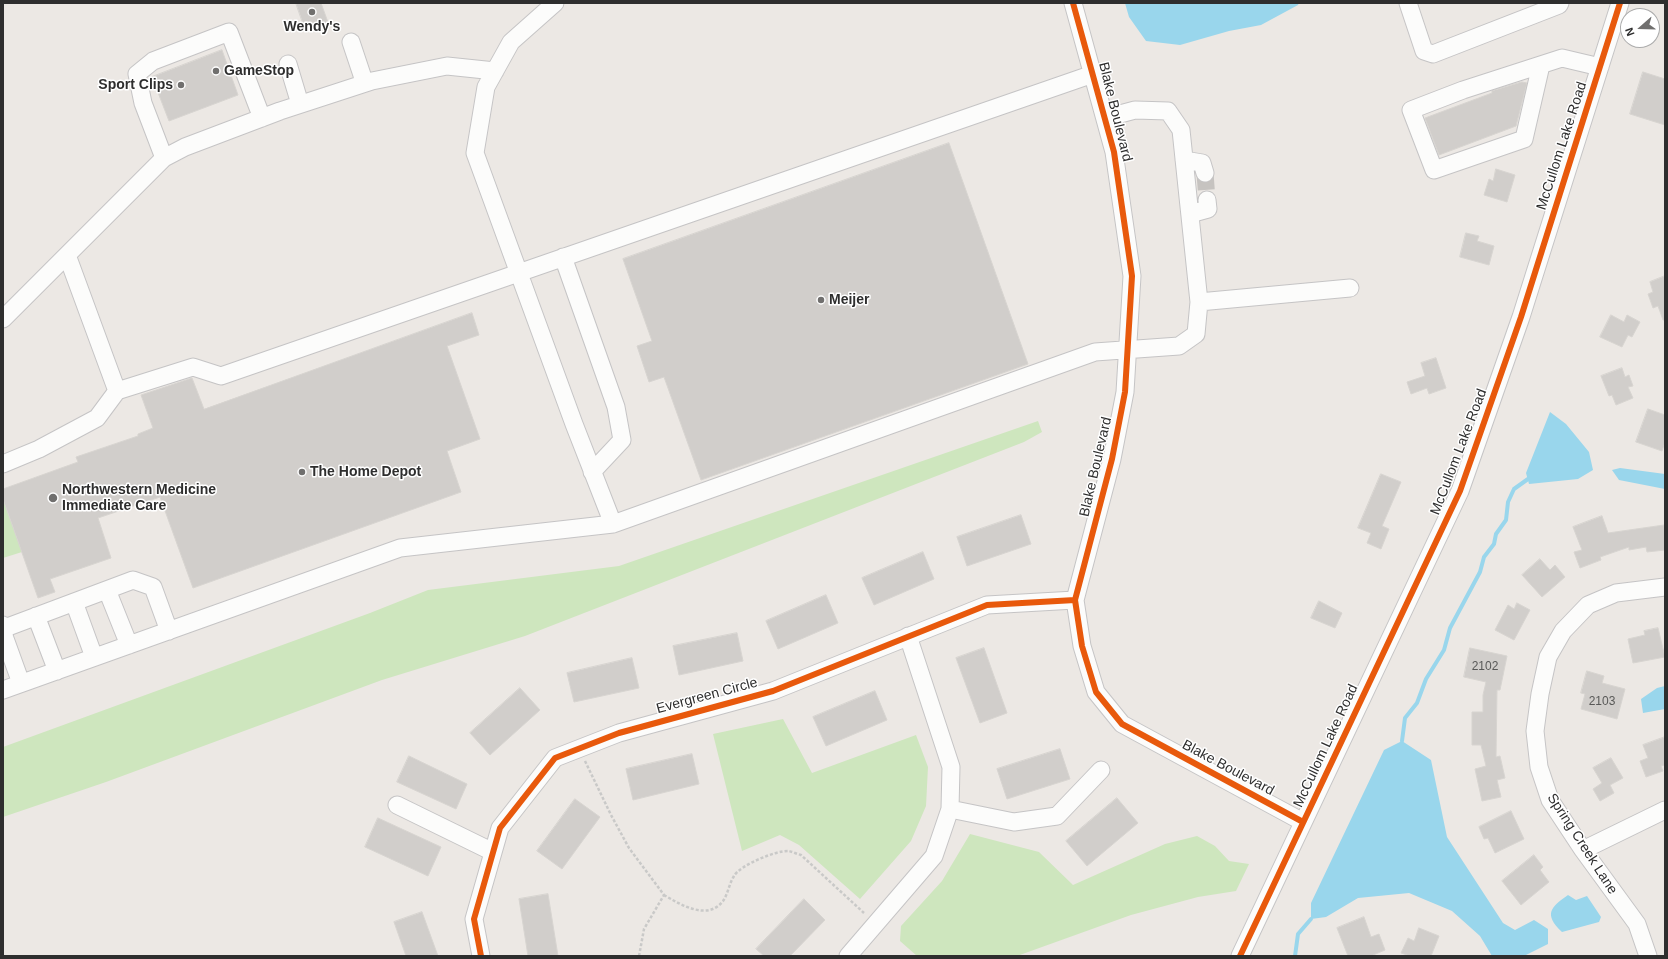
<!DOCTYPE html>
<html>
<head>
<meta charset="utf-8">
<style>
	body { margin:0 }
	#map { position:relative; width:1668px; height:959px; overflow:hidden; background:#ece8e4; font-family:Arial,sans-serif }
	canvas { display:block }
	.frame { position:absolute; inset:0; border:4px solid #2e2e2e; pointer-events:none }
	.north { position:absolute; left:1620px; top:8px; width:40px; height:40px; box-sizing:border-box; background:#fff; border:1px solid #ababab; border-radius:50%; rotate:250deg; font-size:11px; font-weight:700; line-height:16px; text-align:center; color:#2e2e2e }
	.north::after { content:''; display:block; margin:auto; width:14px; height:18px; background:#706f6e; clip-path:polygon(50% 0,100% 100%,50% 72%,0 100%) }
</style>
</head>
<body>
<div id="map">
<canvas width="1668" height="959"></canvas>
<div class="frame"></div>
<div class="north">N</div>
</div>
<script>
const ctx = document.querySelector('canvas').getContext('2d');
ctx.lineJoin = 'round';
function fillPath(path, color) {
  ctx.fillStyle = color;
  ctx.fill(path, 'evenodd');
}
function strokePath(path, color, width, dash) {
  ctx.strokeStyle = color;
  ctx.lineWidth = width;
  ctx.lineCap = dash ? 'butt' : 'round';
  ctx.setLineDash(dash || []);
  ctx.stroke(path);
}
function write(font, color, halo, rows, align = 'center') {
  ctx.font = font + ' Arial,sans-serif';
  ctx.lineWidth = 3;
  ctx.setLineDash([]);
  ctx.textBaseline = 'middle';
  ctx.strokeStyle = halo;
  ctx.fillStyle = color;
  for (const [text, x, y, turn = 0] of rows) {
    ctx.save();
    ctx.translate(x, y);
    ctx.rotate((+turn || 0) * Math.PI / 180);
    ctx.textAlign = isNaN(turn) ? turn : align;
    if (halo) ctx.strokeText(text, 0, 0);
    ctx.fillText(text, 0, 0);
    ctx.restore();
  }
}
const green = new Path2D(`
	M1038,421L1042,432L1024,442L525,636L382,680L106,782L3,817V747L370,613L428,590L619,566Z
	M3,499L22,552L3,558Z
	M783,719L812,773L916,735L928,767L926,806L911,841L860,899L799,845L780,835L742,851L713,734Z
	M970,834L1039,852L1073,885L1165,844L1197,836L1215,846L1229,861L1249,864L1236,891L1198,897L1131,915L1017,956H917L900,941L901,926L942,881Z`);
const water = new Path2D(`
	M1125,3H1299L1298,5L1261,25L1229,31L1180,45L1146,41L1129,17Z
	M1550,412L1566,424L1589,452L1593,470L1578,479L1529,484L1526,473Z
	M1620,468L1665,474V489L1619,480L1612,470Z
	M1665,686V709L1643,713L1641,699L1657,688Z
	M1402,741L1431,760L1447,837L1503,923L1515,930L1534,920L1548,929V944L1524,956H1492L1480,936L1452,911L1409,893L1358,898L1326,917L1311,919V903L1384,750Z
	M1568,895L1576,900L1587,896L1601,917L1599,922L1562,932C1543,914 1551,907 1568,895Z`);
const stream = new Path2D(`
	M1402,741L1405,718L1417,703L1426,679L1444,650L1450,628L1480,572L1484,557L1494,544L1496,534L1506,520L1508,502L1514,489L1528,479
	M1295,956L1298,934L1311,919`);
const building = new Path2D(`
	M296,3H321L329,25L311,31L307,21L303,23Z
	M222,50L238,95L169,121L152,77Z
	M1643,72L1665,79V125L1630,114Z
	M1522,82L1527,83L1516,126L1439,155L1425,118L1492,93V91Z
	M949,143L1028,364L701,480L664,377L649,382L637,346L652,341L623,259Z
	M1496,169L1515,175L1507,202L1484,195L1489,179L1493,181Z
	M1466,233L1479,236L1477,241L1494,246L1489,265L1460,257Z
	M1665,276V320H1663L1658,306L1653,308L1648,294L1653,292L1650,282Z
	M472,313L479,335L447,346L480,439L447,451L461,492L193,588L160,497L98,518L111,558L50,579L55,592L38,598L3,499V489L78,462L76,457L138,436V434L153,428L141,395L192,378L204,409Z
	M1611,315L1624,322L1627,315L1640,322L1632,337L1628,335L1622,347L1600,337Z
	M1436,358L1446,388L1429,394L1427,388L1411,394L1407,382L1425,376L1421,363Z
	M1622,368L1625,377L1629,375L1633,386L1628,387L1633,398L1616,405L1612,395L1609,396L1601,376Z
	M1648,409L1665,415V442L1662,451L1636,442Z
	M1381,474L1401,482L1382,526L1389,529L1381,549L1367,543L1371,533L1358,528Z
	M1021,515L1031,544L967,566L957,537Z
	M1602,516L1608,533L1664,525L1665,550L1647,552L1646,547L1629,550V547L1600,557L1601,560L1580,568L1574,552L1582,550L1573,527Z
	M923,552L934,579L874,605L862,578Z
	M1540,559L1550,570L1555,565L1565,577L1542,597L1522,575Z
	M826,595L838,623L778,649L766,621Z
	M1319,601L1342,613L1335,628L1311,618Z
	M1517,603L1530,610L1514,640L1495,630L1508,605L1514,609Z
	M1658,628L1665,657L1633,663L1628,639L1645,635L1644,631Z
	M737,633L743,661L679,675L673,646Z
	M984,648L1007,713L980,723L956,658Z
	M1470,648L1507,656L1500,690H1497L1496,757L1500,756L1505,778L1497,780L1501,797L1482,801L1475,769L1486,766L1481,745H1472V712H1483V695L1486,682L1464,677Z
	M632,658L639,688L574,702L567,673Z
	M1587,671L1604,676L1602,683L1625,689L1617,719L1581,709L1585,694L1581,693Z
	M520,688L540,710L490,755L470,733Z
	M875,691L887,720L826,746L813,717Z
	M1665,737V765L1661,766L1663,771L1646,777L1640,761L1648,758L1643,745Z
	M1060,749L1070,779L1007,799L997,769Z
	M692,754L699,784L633,800L626,769Z
	M409,756L467,784L456,809L397,782Z
	M1611,758L1623,778L1610,785L1614,793L1600,801L1593,789L1602,783L1593,768Z
	M1117,798L1138,823L1087,866L1066,841Z
	M575,799L600,817L562,869L537,851Z
	M1511,811L1524,839L1495,853L1488,838L1484,839L1479,827Z
	M378,818L441,847L428,876L365,847Z
	M1534,855L1543,867L1540,870L1549,882L1521,905L1502,881Z
	M548,894L558,956H528L519,899Z
	M804,899L825,920L790,956H764L756,949Z
	M422,912L438,956H406L394,922Z
	M1364,917L1371,937L1379,934L1385,950L1371,956H1348L1337,928Z
	M1419,928L1439,936L1431,956H1410L1401,953L1408,938L1414,941Z`);
const minorTunnel = new Path2D(`
	M1205,173L1207,200`);
const path = new Path2D(`
	M585,761L611,815L629,848L664,895L644,929L639,956
	M664,895C681,905 708,921 723,901C728,894 729,884 734,876C740,865 777,850 789,851C793,852 797,854 801,855L864,913`);
const minor = new Path2D(`
	M555,3L511,42L486,87L475,153L574,424L613,524
	M1073,3L1114,152L1132,276L1125,392L1112,459L1075,600L1082,646L1096,692L1122,724L1303,822
	M1408,3L1424,51L1433,54L1559,5L1560,3
	M351,42L362,75L363,84
	M288,64L300,104
	M1541,65L1524,139L1434,170L1411,110L1463,90L1562,58L1600,67
	M164,158L143,103L137,74L153,61L229,32L262,118
	M1184,160L1202,163L1205,173
	M1190,214L1208,209L1207,200
	M67,255L117,391
	M563,257L616,407L622,440L592,472
	M1199,302L1350,288
	M3,319L164,158L185,147L280,111L372,81L447,66L495,71
	M3,464L39,449L97,418L117,391L193,367L221,376L1093,74
	M107,590L129,645
	M74,602L94,657
	M36,616L57,671
	M3,625L5,628L133,580L153,587L169,631
	M5,628L4,636L21,683
	M3,690L400,548L613,524L1095,352L1179,346L1196,334L1199,302L1181,130L1168,111L1135,110L1105,118
	M397,805L493,852
	M950,809L1014,822L1057,816L1101,770
	M1583,850L1665,810
	M481,956L474,919L500,828L555,758L619,733L773,691L987,605L1075,600
	M848,956L934,856L950,809L951,767L908,636
	M1240,956L1460,491L1521,317L1620,3
	M1648,956L1637,924L1583,850L1550,800L1539,767L1535,731L1540,694L1548,657L1563,631L1588,605L1616,593L1665,587`);
const cycleway = new Path2D(`
	M1073,3L1114,152L1132,276L1125,392L1112,459L1075,600L1082,646L1096,692L1122,724L1303,822
	M481,956L474,919L500,828L555,758L619,733L773,691L987,605L1075,600
	M1240,956L1460,491L1521,317L1620,3`);
const markers = [
	[312,12,4,"#706f6e"],
	[216,71,4,"#706f6e"],
	[181,85,4,"#706f6e"],
	[821,300,4,"#706f6e"],
	[302,472,4,"#706f6e"],
	[53,498,5,"#706f6e"]
];
const numberNames = [
	["2102",1485,667],
	["2103",1602,702]
];
const poiNames = [
	["Wendy's",312,27,"center"],
	["GameStop",224,71],
	["Sport Clips",173,85,"right"],
	["Meijer",829,300],
	["The Home Depot",310,472],
	["Northwestern Medicine",62,490],
	["Immediate Care",62,506]
];
const streetNames = [
	["Blake Boulevard",1115,112,76],
	["McCullom Lake Road",1562,146,-72],
	["McCullom Lake Road",1459,452,-69],
	["Blake Boulevard",1096,467,-77],
	["Evergreen Circle",707,696,-15],
	["McCullom Lake Road",1326,746,-65],
	["Blake Boulevard",1228,768,28],
	["Spring Creek Lane",1582,844,57]
];
fillPath(green, '#cee6be');
fillPath(water, '#99d6ec');
strokePath(stream, '#99d6ec', 4);
fillPath(building, '#d1cecb');
strokePath(building, '#d7d4d0', 1);
strokePath(minorTunnel, '#c6c3c0', 17, [17, 8]);
strokePath(minor, '#c5c4c5', 19);
strokePath(path, '#c9c9c8', 2.5, [3, 2]);
strokePath(minor, '#fcfcfb', 17);
strokePath(cycleway, '#e8590c', 6);
for (const [x, y, r, color] of markers) {
  const dot = new Path2D();
  dot.arc(x, y, r, 0, 2 * Math.PI);
  ctx.fillStyle = color;
  ctx.fill(dot);
  strokePath(dot, '#fff', 1.5);
}
write('12px', '#585857', null, numberNames);
write('bold 14px', '#2e2e2e', '#fff', poiNames, 'left');
write('14px', '#2e2e2e', '#fff', streetNames);
</script>
</body>
</html>
